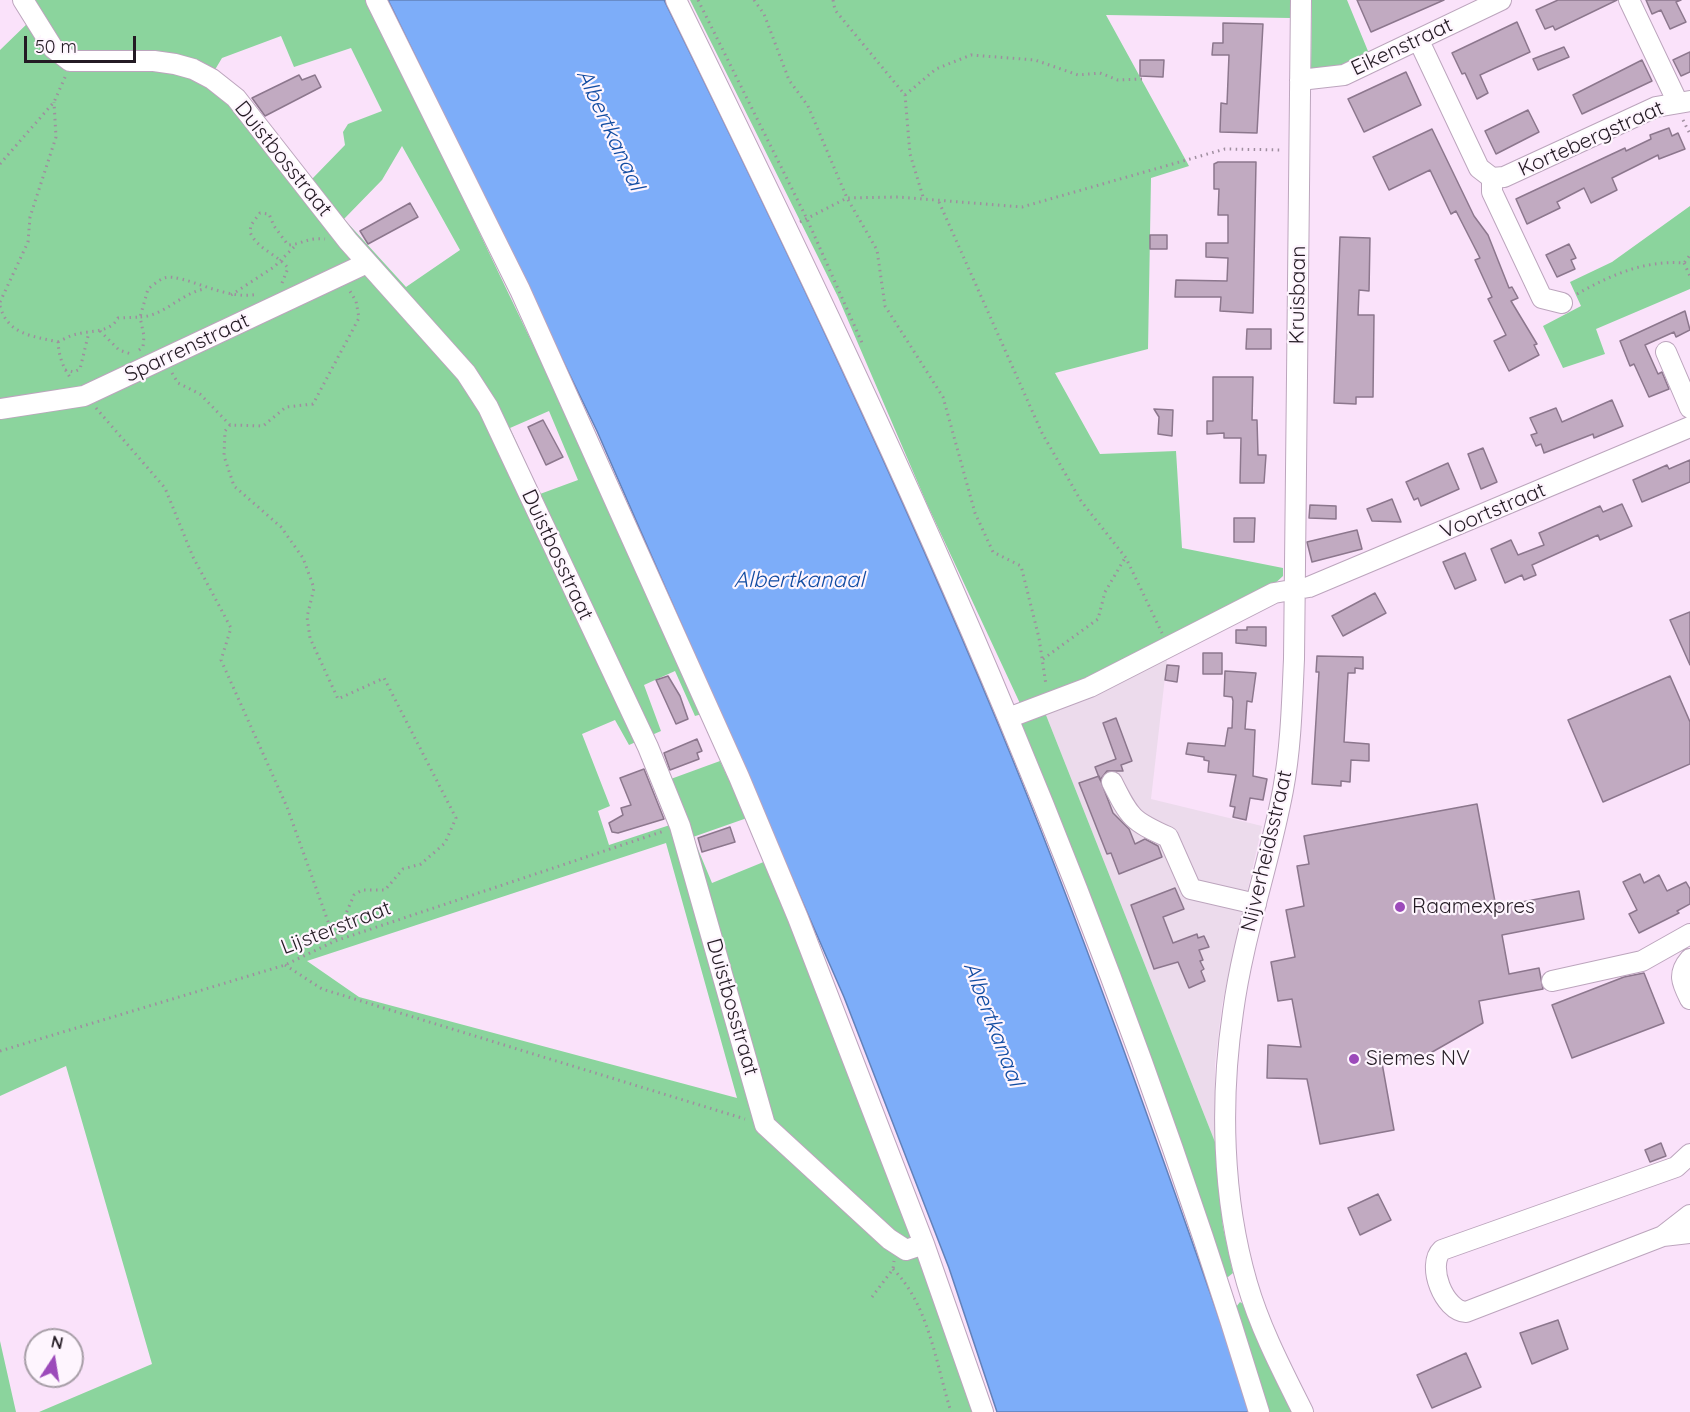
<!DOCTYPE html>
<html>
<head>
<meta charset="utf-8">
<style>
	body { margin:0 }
	#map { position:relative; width:1690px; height:1412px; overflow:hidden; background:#fae2fa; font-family:Quicksand,sans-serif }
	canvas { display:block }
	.north { position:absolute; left:24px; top:1328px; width:60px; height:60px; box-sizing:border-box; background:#fef5fe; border:2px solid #a79ea7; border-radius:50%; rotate:12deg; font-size:16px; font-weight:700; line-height:24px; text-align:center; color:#241b24 }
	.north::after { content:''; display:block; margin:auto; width:21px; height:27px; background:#9c4aba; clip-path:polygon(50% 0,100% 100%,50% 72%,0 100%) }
	.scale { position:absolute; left:24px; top:36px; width:112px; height:27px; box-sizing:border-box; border:3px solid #241b24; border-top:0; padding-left:8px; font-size:18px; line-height:21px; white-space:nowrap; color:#241b24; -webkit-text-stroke:4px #fef5fe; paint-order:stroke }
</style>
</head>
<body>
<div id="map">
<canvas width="1690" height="1412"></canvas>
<div class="north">N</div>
<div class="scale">50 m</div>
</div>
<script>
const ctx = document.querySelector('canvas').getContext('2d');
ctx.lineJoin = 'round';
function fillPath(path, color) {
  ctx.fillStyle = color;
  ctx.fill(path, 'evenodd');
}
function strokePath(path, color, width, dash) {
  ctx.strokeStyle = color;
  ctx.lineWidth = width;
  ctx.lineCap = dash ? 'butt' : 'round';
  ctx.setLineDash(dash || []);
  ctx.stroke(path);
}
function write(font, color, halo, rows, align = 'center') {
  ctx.font = font + ' Quicksand,sans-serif';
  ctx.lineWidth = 4.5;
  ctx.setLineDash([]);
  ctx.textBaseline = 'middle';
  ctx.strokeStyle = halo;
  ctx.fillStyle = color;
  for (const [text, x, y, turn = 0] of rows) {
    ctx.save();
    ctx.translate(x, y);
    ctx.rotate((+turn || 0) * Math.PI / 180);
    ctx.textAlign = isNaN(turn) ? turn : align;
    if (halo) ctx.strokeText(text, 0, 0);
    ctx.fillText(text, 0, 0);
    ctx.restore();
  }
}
const commercial = new Path2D(`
	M1168,651L1151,799L1262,826L1222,1005L1215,1064V1142L1044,710Z`);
const green = new Path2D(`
	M31,0H368L548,376L702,714L695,716L675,671L644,685L661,731L629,745L615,720L582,734L610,806L598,811L609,845L673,824L668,780L720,761L747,818L693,837L712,883L766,861L885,1160L976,1412H39L152,1364L66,1066L0,1096V50L31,20ZM281,36L294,67L351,48L382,111L348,124L343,132L345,145L312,179L282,142L207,83L222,58ZM402,146L460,250L406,287L344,219L382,180ZM549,411L578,480L540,494L510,428ZM666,843L737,1098L359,997L307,961Z
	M690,0H1290V18L1106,15L1189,166L1151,178L1148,349L1055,373L1100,454L1176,451L1182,548L1283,568V576L1270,588L1024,712L927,504L838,297Z
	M1312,0H1347L1370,56L1336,72L1311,69Z
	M1690,206V289L1596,329L1605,354L1563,368L1543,326L1581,306L1570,282L1612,262Z
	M1044,710L1215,1142L1223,1227L1233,1273L1228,1277L1222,1276L1019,726L1021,718Z
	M1240,1302L1243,1304L1293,1412H1269L1236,1307Z
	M0,1341L16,1412H0Z`);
const water = new Path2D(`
	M388,0H664C782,239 897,480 999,726C1092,952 1171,1182 1252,1412H997L949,1268L844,997L597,431Z`);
const building = new Path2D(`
	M1357,0H1444L1371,32Z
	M1558,0H1617L1555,30L1553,26L1545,29L1536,10Z
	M1646,0H1681L1676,2L1686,22L1670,29L1661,10L1652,14Z
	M1517,22L1530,52L1480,75L1488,93L1477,99L1465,73L1462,74L1452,53Z
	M1223,23L1263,24L1257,133L1220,132L1221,103L1227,104L1229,55H1212L1213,43H1223Z
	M1564,47L1569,57L1538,70L1533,59Z
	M1690,52V72L1681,76L1673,60Z
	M1140,60H1164L1163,77L1140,76Z
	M1642,60L1652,81L1582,114L1573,95Z
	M1406,72L1421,105L1364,132L1348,99Z
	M299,75L302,80L315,75L321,87L265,116L252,98Z
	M1528,110L1539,132L1496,154L1485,131Z
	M1669,128L1672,136L1678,133L1685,149L1659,159L1658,155L1612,178L1617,190L1591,203L1584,188L1557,202L1560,208L1527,224L1516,199L1625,148L1626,151L1651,139L1650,135Z
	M1432,129L1474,216L1488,235L1509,288L1512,287L1518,298L1511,301L1537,344L1534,345L1539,355L1509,371L1494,341L1506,335L1488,299L1492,297L1475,260L1480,258L1456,211L1451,214L1430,170L1389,190L1373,157Z
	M1218,162H1256L1253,313L1220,311L1221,297H1175L1176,280L1227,281L1228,258L1206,257V243H1228V215H1218L1219,189H1214V164Z
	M410,203L418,217L368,244L360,231Z
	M1150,235H1167V249H1150Z
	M1340,237L1370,238L1369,291L1359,290L1358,315H1374L1373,397H1356V404L1334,403Z
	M1569,244L1576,258L1571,260L1575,269L1557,277L1546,255Z
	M1685,311L1690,330L1676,337L1674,332L1645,345L1658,374L1662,372L1669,389L1649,397L1634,364L1630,366L1620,341Z
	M1247,329H1271V349H1246Z
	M1213,377H1253L1252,420H1257L1258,455H1266L1264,483H1240L1241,438H1224V433L1207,434V421H1213Z
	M1612,400L1623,426L1594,438L1593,434L1544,453L1541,444L1536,446L1531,435L1537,433L1530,418L1556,408L1562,422Z
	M1154,409L1173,410L1172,436L1158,434L1159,417Z
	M543,420L563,457L546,465L528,427Z
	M1483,448L1497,482L1481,489L1468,454Z
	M1690,460V482L1642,502L1633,480L1667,465L1669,469Z
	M1448,463L1459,489L1421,506L1418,498L1414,500L1406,482Z
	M1392,499L1401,522L1372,521L1367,509Z
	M1622,504L1632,526L1600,540L1598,535L1532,565L1536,575L1524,580L1522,575L1505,583L1491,549L1511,540L1518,555L1544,545L1539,533L1600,506L1603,512Z
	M1310,505L1336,506V519L1309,518Z
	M1234,518H1255L1254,542H1234Z
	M1357,530L1362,549L1312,562L1307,542Z
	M1465,553L1476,580L1455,589L1443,562Z
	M1375,593L1386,613L1343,636L1332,616Z
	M1690,612V665L1670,620Z
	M1247,627H1266V646L1236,643V630H1247Z
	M1203,653H1222V674H1203Z
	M1317,656L1363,657V669L1355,668V673H1348L1344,742L1369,744V761L1351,760L1350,782L1341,781V786L1312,784L1319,672H1316Z
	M1167,665L1179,666L1177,682L1165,680Z
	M1225,671L1256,673L1252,702L1247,701L1245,729L1255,730L1253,776L1267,779L1263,800L1250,798L1246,820L1233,817L1235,807L1230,806L1236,775L1208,772L1209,761L1204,760V757L1186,754L1188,743L1225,746L1228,728H1232L1233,701L1232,697L1224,696Z
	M668,676L680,696L688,719L676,724L656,680Z
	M1670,676L1690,722V764L1603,802L1568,720Z
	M1116,718L1132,761L1121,765L1123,771H1107L1100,780L1095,767L1116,759L1103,723Z
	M697,739L702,751L697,753L699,759L670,770L664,753Z
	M644,769L664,819L618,833L612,832L609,823L623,815L621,808L631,805L620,778Z
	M1099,776L1113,813L1129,829L1135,844L1145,839L1158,846L1162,857L1119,874L1111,853L1107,854L1079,783Z
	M1477,804L1496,907L1579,891L1584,919L1502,935L1509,974L1539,968L1543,989L1479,1001L1483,1023L1427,1055L1382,1063L1394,1130L1320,1144L1307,1079L1267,1078L1268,1045L1301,1047L1292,999L1278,1001L1271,962L1295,957L1286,910L1304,906L1297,866L1309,864L1304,836Z
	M730,827L735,842L702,852L698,838Z
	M1640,874L1644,883L1659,875L1667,891L1686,882L1690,889V904L1677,911L1679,913L1639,933L1629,914L1637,910L1623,882Z
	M1175,888L1184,909L1163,917L1173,943L1197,934L1198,938L1204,936L1209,947L1199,950L1203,960L1200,961L1204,969L1201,971L1205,981L1189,988L1178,962L1154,969L1131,905Z
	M1644,973L1664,1023L1572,1058L1552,1005L1624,977Z
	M1661,1143L1666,1156L1650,1162L1645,1150Z
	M1378,1194L1391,1220L1360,1235L1348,1208Z
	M1558,1320L1568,1349L1532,1364L1520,1333Z
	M1466,1353L1481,1387L1432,1408L1417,1375Z`);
const path = new Path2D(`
	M698,0L807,219L863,345
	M754,0L764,14L789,80L808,106L847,198L877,250L885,306L943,397L975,513L993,552L1021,566L1039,638L1046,685
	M833,0L835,10L905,95L910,154L924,200
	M905,95L936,69L971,55L1035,60L1078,75L1100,73L1118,80L1142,79
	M1683,120L1690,134
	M0,164L54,102L66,75
	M939,202L1042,433L1081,501L1126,558L1162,633
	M800,222L847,198L898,197L1022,207L1225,149L1283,150
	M1684,263L1690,276
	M282,283L288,268C277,254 257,249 250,232L251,225L260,213L269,214L274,226L288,245C303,244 308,237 325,239
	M1577,294C1611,275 1644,260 1684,263L1690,255
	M231,295L274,267L296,245
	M0,302L28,242L30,217L56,137L54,102
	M0,306C8,335 33,336 58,342C59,357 63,368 72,380
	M100,331L119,350L131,354
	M58,342C64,339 71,335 77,334C92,330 110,333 118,318L140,317L148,289C153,285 159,280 164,278C182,272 226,302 258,294
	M139,350L143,347L144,336L140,317C164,316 180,294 204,289
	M65,370L74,372L80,369L89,332
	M172,373L178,383L200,394L230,425L263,426L286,407L313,404L359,318L356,301L348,288
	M96,408L165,488L193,557L231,628L221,660L287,807L335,941
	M230,425L225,431L224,456L234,486L281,527L303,558L314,588L307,617L310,638L338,699L384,678L456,818L445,843L421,864L403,869L385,890H362L354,895L335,939
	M1043,659L1098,619L1105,592L1125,558
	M285,965L322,989L745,1119
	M0,1051L285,965L335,941L664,831
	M893,1269C929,1305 936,1364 951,1412
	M872,1297L893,1269L894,1261`);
const minor = new Path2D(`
	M23,0L53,48L70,61H154L175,64L193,69L212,79L236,98L348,241L466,373L488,407L648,747L680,826L765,1125L889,1239L906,1250L924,1244
	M376,0L520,290L739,777L798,918L924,1244L983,1412
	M676,0C792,237 907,475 1008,718C1103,945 1187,1177 1259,1412
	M1301,0L1294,659C1292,703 1291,747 1283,790C1269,865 1243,937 1233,1012C1220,1100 1222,1197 1247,1283C1260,1328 1282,1370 1303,1412
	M1629,0L1678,103
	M1419,41L1479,168L1492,178L1504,177L1656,107L1690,101
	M1300,80L1344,75L1501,0
	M1492,178V192L1542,298L1562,303
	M1666,352L1690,408
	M0,409L84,396L367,263
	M1008,718L1090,687L1274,593L1309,587L1690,427
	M1112,782C1130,818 1132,821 1168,837L1191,889L1256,904
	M1690,959C1677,974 1682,983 1690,999
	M1552,981L1642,961L1690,934
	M1690,1154L1676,1167L1442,1250C1426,1265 1444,1311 1466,1312L1663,1236L1690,1215
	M1663,1236L1690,1233`);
const markers = [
	[1400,907,6,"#9c4aba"],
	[1354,1059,6,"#9c4aba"]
];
const streetNames = [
	["Eikenstraat",1402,47,-25],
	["Kortebergstraat",1591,139,-24],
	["Duistbosstraat",283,159,51],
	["Kruisbaan",1298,295,-89],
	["Sparrenstraat",187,348,-25],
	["Voortstraat",1493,511,-23],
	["Duistbosstraat",557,555,65],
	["Nijverheidsstraat",1267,851,-77],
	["Lijsterstraat",336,928,-21],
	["Duistbosstraat",732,1007,74]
];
const poiNames = [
	["Raamexpres",1412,907],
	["Siemes NV",1366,1059]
];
const waterNames = [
	["Albertkanaal",610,130,65],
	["Albertkanaal",799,580],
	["Albertkanaal",993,1024,69]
];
fillPath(commercial, '#ecdbec');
fillPath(green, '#8bd49d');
fillPath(water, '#7dadf9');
strokePath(water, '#6281b9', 1.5);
fillPath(building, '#c1aac1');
strokePath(building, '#8c778d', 1.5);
strokePath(minor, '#bca5bd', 22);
strokePath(path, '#9f8e9f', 3, [1.5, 4.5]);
strokePath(minor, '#fff', 20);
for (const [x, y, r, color] of markers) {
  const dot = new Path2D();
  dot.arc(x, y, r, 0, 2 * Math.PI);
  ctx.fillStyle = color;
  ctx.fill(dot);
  strokePath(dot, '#fef5fe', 2);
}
write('21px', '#241b24', '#fef5fe', streetNames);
write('21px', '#241b24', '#fef5fe', poiNames, 'left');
write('italic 22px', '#124ca2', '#fef5fe', waterNames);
</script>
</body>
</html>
